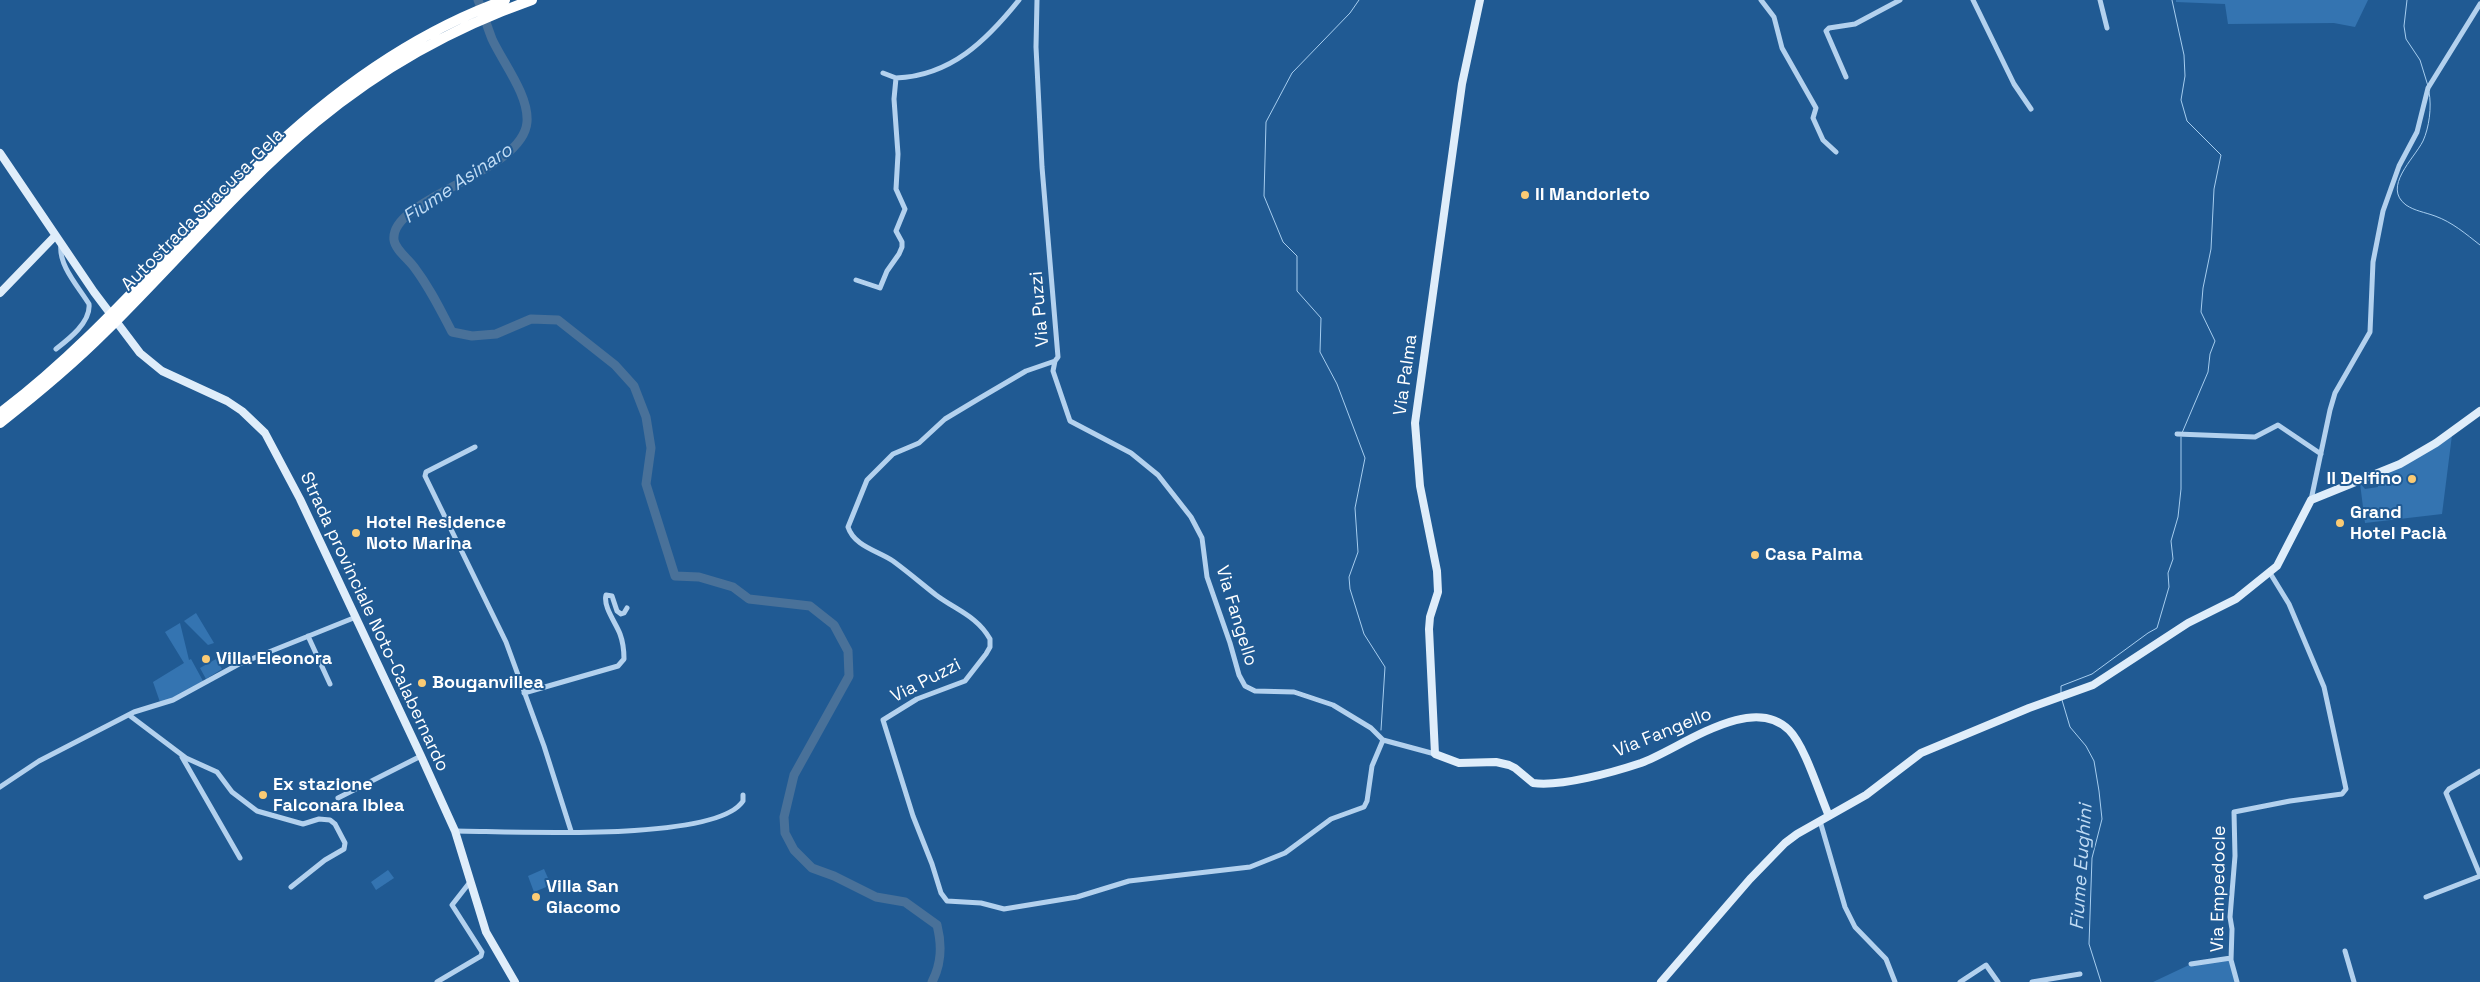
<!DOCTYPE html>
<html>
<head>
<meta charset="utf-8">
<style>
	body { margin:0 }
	canvas { display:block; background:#205a93 }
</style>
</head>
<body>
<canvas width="2480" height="982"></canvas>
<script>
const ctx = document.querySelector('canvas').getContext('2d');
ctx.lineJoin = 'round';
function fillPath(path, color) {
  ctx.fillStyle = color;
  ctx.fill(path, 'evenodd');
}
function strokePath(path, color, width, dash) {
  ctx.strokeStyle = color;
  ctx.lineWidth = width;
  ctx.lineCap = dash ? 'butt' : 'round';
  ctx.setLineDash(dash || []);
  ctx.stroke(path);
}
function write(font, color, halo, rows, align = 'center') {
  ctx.font = font + ' "Space Grotesk",sans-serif';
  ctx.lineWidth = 4;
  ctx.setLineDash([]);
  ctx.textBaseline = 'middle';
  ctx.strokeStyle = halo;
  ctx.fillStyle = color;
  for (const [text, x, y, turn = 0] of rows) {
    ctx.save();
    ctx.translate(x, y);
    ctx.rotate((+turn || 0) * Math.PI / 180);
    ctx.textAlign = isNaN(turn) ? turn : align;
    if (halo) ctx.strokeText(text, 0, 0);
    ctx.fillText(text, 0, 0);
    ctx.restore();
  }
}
const green = new Path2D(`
	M2176,0H2368L2355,27L2334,23L2228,24L2225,4L2176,2Z
	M2452,435L2442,514L2365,523L2360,483L2365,489L2378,487L2377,477Z
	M196,613L214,643L208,645L184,621Z
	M180,623L189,660L191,659L203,681L176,697L160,702L153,682L184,663L165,632Z
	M216,659L222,669L206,679L200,668Z
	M544,869L551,885L534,892L528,876Z
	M388,870L394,878L376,890L371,882Z
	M2226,960L2229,961L2236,982H2153L2189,965Z`);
const stream = new Path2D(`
	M1359,0L1350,13L1292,73L1266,122L1264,196L1283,242L1297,256V291L1321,318L1320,352L1337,384L1365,458L1355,508L1358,552L1349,577L1350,589L1364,634L1385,667L1381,730
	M2172,0L2184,55L2185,76L2181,100L2187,121L2221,155L2214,189L2211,249L2203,288L2201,312L2215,341L2210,354L2208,372L2182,433
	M2407,0L2404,26L2406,39L2420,60L2428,86
	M2429,92C2432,107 2429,128 2423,141C2414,159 2382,187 2406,205C2415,211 2424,212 2435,216C2452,222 2466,234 2480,245
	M2061,694V686L2092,674L2148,633L2157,628L2169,587L2168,573L2173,559L2171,541L2178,517L2181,489V437
	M2062,700L2070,727L2086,746L2094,761L2099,791L2102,819L2092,858L2089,944L2101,982`);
const river = new Path2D(`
	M478,0C483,13 487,26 492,39C503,63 529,95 527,122C523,173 389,198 394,240C395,249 408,259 414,267C430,288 440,309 452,332L472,336L496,334L531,319L558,320L615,365L634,386L646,417L651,448L646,484L675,576L699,577L733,587L749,599L810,606L834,625L848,651L849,676L794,775L784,817L785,833L794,850L812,868L834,876L876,897L905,902L937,925C942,945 942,963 932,982`);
const street = new Path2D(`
	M1037,0L1036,47L1042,167L1058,357L1055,361L1026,371L980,398L945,419L919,443L893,454L867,480L848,527C854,546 878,551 893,561C908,572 922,584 936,595C956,610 977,616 990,639V647L986,654L965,681L917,699L883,720L913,816L932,864L941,893L947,901L981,903L1004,909L1077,897L1129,881L1250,867L1285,853L1331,819L1364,807L1367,801L1372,766L1383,740
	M1761,0L1774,17L1782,48L1816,108L1813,118L1823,140L1836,152
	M1973,0L2014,84L2031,109
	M2100,0L2107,28
	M883,73L896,78
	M1846,77L1826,31L1829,28L1855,24L1900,0
	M856,280L880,288L887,271L899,254L902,247V242L896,231L905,209L896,189L898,154L894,99L896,78C951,76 987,40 1019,0
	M56,349C69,339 91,322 89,304C78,286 58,265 61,244
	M1055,361L1053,371L1070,421L1131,453L1158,475L1191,517L1202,538L1207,577L1230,643L1239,675L1245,686L1255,691L1294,692L1333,705L1371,728L1383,740L1435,754
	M2177,434L2255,437L2278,425L2321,454
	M475,447L426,472L425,476L506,642L544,746L571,831
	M2311,500L2330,410L2335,393L2370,332L2373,262L2383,211L2399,166L2417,132L2428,88L2480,4
	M308,636L330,684
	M524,693L618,666L624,659C624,650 623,642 620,634C616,623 603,607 606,595L612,596L617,611L621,614L624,613L627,608
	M129,715L186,758L217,772L232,792L257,811L303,824L319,819L330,820L335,824L345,843L344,849L325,860L291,887
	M182,757L240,858
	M2480,771L2449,789L2446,793L2480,875
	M0,787L39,761L134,712L173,700L239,664L356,617
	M338,798L421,756
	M1820,821L1845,907L1855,927L1886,959L1895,982
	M455,831C506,831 716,843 743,801V795
	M2426,897L2480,876
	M2345,951L2354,982
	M2191,964L2231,958
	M437,982L481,956L482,952L452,905L470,882
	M1960,982L1986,965L1998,982
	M2032,982L2080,974
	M2237,982L2231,960L2232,929L2230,917L2235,856L2234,812L2290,801L2342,794L2346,789L2324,687L2289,604L2270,573`);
const secondary = new Path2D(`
	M1480,0L1462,84L1415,423L1420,486L1437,571L1438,592L1430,617L1429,629L1435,754L1459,763L1496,762L1509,765L1515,768L1533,783C1561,787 1614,772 1641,763C1680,749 1751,692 1789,730C1805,746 1819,793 1829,816
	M0,153L94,292L140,353L162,371L227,401L242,411L265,433L300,499L421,756L455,831L486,932L515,982
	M0,293L55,236
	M1661,982L1750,879L1785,843L1797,834L1866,795L1921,753L2029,708L2093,685L2188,623L2236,599L2277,566L2311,500L2400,464L2436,443L2480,411`);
const highway = new Path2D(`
	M0,413C96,341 171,247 258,163C328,95 413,33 505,0
	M0,423C37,394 72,365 105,332C176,262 240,185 316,122C381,68 452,28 532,0`);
const markers = [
	[1525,195,5,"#fbcb74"],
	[2412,479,5,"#fbcb74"],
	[2340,523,5,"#fbcb74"],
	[356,533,5,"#fbcb74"],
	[1755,555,5,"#fbcb74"],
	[206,659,5,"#fbcb74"],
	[422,683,5,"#fbcb74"],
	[263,795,5,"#fbcb74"],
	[536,897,5,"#fbcb74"]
];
const poiNames = [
	["Il Mandorleto",1535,195],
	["Il Delfino",2402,479,"right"],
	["Grand",2350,513],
	["Hotel Paclà",2350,534],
	["Hotel Residence",366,523],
	["Noto Marina",366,544],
	["Casa Palma",1765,555],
	["Villa Eleonora",216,659],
	["Bouganvillea",432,683],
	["Ex stazione",273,785],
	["Falconara Iblea",273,806],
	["Villa San",546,887],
	["Giacomo",546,908]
];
const streetNames = [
	["Autostrada Siracusa-Gela",203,210,-45],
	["Via Puzzi",1040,309,-95],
	["Via Palma",1406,375,-82],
	["Via Fangello",1236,616,73],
	["Strada provinciale Noto-Calabernardo",374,622,65],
	["Via Puzzi",926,681,-27],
	["Via Fangello",1663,733,-22],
	["Via Empedocle",2219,889,-89]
];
const waterNames = [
	["Fiume Asinaro",458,184,-34],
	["Fiume Eughini",2082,867,-86]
];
fillPath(green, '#3474b1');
strokePath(stream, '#a6cdef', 1);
strokePath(river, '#497199', 9);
strokePath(street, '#b3d1ee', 5);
strokePath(secondary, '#dfedfa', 8);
strokePath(highway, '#fff', 10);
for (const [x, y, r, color] of markers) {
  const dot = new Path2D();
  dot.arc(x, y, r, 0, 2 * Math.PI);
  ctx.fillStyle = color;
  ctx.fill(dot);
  strokePath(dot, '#205a93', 2);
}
write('bold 18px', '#fff', '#205a93', poiNames, 'left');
write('18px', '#fff', '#205a93', streetNames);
write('italic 19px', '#bfdbf4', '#205a93', waterNames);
</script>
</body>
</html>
